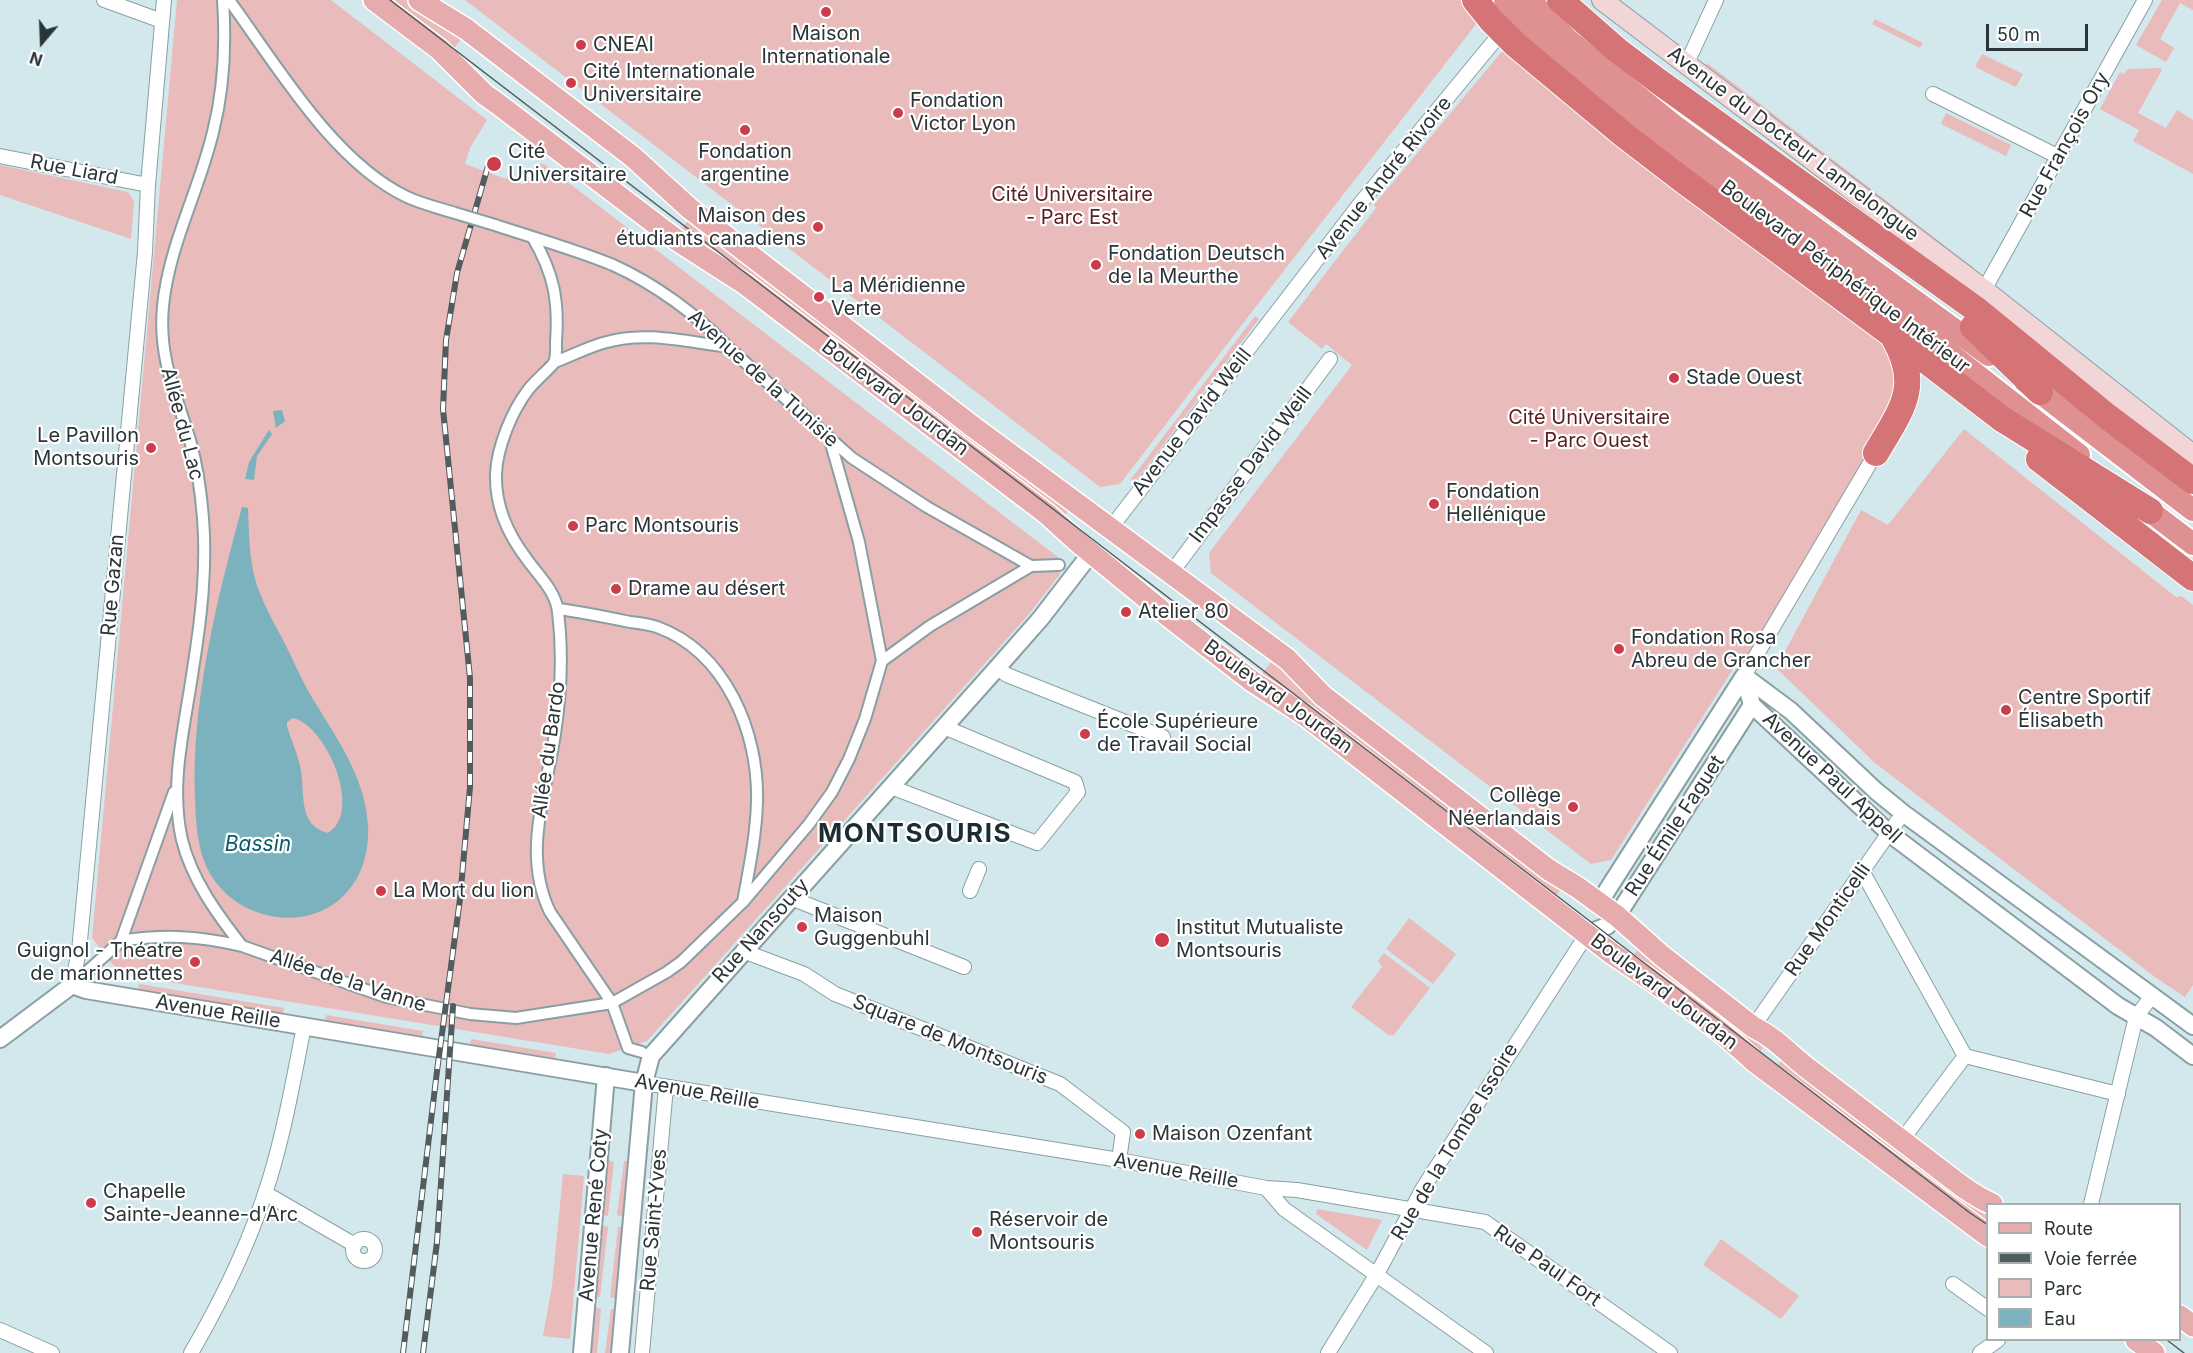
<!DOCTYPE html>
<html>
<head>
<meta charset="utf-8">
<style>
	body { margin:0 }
	#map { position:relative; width:2193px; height:1353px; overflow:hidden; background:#d2e8ed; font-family:Inter,sans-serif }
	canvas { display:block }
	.legend { position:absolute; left:1986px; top:1203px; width:195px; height:138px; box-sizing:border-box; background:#fff; border:2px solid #aaaeaf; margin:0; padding:8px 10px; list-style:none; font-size:18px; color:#2b3436 }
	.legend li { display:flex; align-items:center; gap:12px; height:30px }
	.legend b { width:30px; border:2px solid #aaaeaf }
	.north { position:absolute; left:12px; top:12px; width:60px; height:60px; -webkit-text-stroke:4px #fff; paint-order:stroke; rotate:199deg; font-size:16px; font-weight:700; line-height:24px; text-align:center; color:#2b3436 }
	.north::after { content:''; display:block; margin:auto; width:21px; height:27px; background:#2b3436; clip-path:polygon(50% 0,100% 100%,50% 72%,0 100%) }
	.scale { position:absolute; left:1986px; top:24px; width:102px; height:27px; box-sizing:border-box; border:3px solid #2b3436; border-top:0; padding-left:8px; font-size:18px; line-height:21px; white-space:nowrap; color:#2b3436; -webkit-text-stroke:4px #fff; paint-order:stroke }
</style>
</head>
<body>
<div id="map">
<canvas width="2193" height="1353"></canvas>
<ul class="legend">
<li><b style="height:8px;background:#e6acad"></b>Route</li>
<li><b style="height:8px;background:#505c5e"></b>Voie ferrée</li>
<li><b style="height:16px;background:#e9bbba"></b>Parc</li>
<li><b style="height:16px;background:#7bb2be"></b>Eau</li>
</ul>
<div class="north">N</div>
<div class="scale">50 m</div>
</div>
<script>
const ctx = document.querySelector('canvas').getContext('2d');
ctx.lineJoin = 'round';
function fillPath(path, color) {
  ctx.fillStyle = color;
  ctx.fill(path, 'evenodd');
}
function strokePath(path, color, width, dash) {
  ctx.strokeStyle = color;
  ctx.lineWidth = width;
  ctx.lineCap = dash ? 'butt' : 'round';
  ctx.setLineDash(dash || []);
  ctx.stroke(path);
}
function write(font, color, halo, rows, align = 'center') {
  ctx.font = font + ' Inter,sans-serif';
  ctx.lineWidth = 4.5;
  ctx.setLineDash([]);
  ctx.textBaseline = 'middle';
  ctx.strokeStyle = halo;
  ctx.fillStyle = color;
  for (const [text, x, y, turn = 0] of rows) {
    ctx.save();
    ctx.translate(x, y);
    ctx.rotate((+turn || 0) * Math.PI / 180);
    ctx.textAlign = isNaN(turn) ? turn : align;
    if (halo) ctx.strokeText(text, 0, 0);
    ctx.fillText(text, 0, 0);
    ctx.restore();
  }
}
const green = new Path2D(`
	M177,0H331L487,120L470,148L465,164L506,179L507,176L523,185L540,164H544L1059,558L1060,574L1029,614L647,1041L609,1054L120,974L92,938Z
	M385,0H408L465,34L452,51Z
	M465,0H1460L1477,23L1254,309L1120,484L1100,487Z
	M2162,0H2193V10L2180,3L2160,39L2174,48L2166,62L2136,45Z
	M1875,19L1923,43L1920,48L1872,24Z
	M1504,49L1879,341C1896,359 1899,381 1888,404L1894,408L1744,666L1741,668L1735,666L1611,860L1591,864L1211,573L1209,553L1352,365L1326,344L1322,349L1288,322L1376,208L1374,205Z
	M1982,54L2023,74L2016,87L1975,67Z
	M1707,63L1974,268L1972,270L1705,65Z
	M2160,68L2162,70L2138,113L2166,128L2177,110L2193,120V174L2133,141L2139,130L2100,109L2120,72L2124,74L2128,69Z
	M1946,113L2011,145L2006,156L1941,124Z
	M0,165L128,192L134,201L131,239L0,195Z
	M690,218L1070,509L1062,519L683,241L689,233L682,228Z
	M1255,316L1259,319L1135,482L1131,479Z
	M1964,429L2176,597L2181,596L2193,605V985L2185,997L2155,977L1875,763L1776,668L1861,510L1888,525Z
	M1275,657L1563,887L1553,899L1258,679Z
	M1409,918L1456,954L1433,984L1386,949Z
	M1640,946L1766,1043L1759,1054L1632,957Z
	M1384,953L1430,988L1393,1036L1391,1034L1390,1036L1351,1007L1382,967L1378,961Z
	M139,984L284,1008L283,1014L138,990Z
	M326,1015L423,1031L422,1037L325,1021Z
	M471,1039L556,1053L555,1058L470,1045Z
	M1784,1056L1987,1209V1229L1776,1068Z
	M606,1159L614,1162L608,1216L601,1215Z
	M624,1161H630L625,1217L617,1215Z
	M563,1174L584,1176L570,1339L543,1336L552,1286Z
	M1317,1209L1382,1220L1367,1250L1316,1214Z
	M600,1225L608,1227L600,1297H594Z
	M618,1227H624L618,1299L610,1297Z
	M1721,1239L1799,1296L1781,1319L1703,1265Z
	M593,1307L601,1309L597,1353H589Z
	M611,1309H617L613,1353H605Z`);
const water = new Path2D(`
	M282,410L285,421L276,428L273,411Z
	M269,430L272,434L257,456L254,480L245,479L249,462Z
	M242,507L248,508C249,532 249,556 255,579C261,600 273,621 283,640C294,661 303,684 316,704C339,742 365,778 368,825C372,894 315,936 251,910C233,902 216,887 207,868C197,847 196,822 195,798C191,703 217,599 242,507ZM293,718C326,725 364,812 328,833C296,825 306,791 300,766C297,752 291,740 287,726V722Z`);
const pedestrian = new Path2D(`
	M223,0C226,44 224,89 213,132C199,191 169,245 163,306C158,357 176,394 190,440C197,465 201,492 203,518C207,569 201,619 193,669C185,726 169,783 182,840C192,880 217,914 242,946
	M229,0C276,64 333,162 407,197C422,204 439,208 455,213
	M495,225C534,238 574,249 613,265C655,284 696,314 728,347L852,458L927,507L1031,566L1059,565
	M533,238C554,274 559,301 556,342C556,348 557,359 553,364C545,373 535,381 528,390C512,411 497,447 496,474C495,505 507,533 526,558C537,574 556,591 558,612C563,652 561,694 555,734C546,793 522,854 550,912L612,1003L628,1048L642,1052
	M555,362C571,356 586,348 603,343C644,330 687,342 728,347
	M830,440L859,542L882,661
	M558,609C582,612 606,617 630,622C639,623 648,624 657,627C726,652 759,733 757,802C756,836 749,869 743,902
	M121,941C165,934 199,936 242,946L386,997L470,1014L516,1018L612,1003L667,972L681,962L743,902L809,824L832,792L849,759L865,719L882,661L930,626L1031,566
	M72,985L121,941L174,792`);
const minor = new Path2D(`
	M104,0L162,21
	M1687,63L1716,0
	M1933,94L2059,157
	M0,156L148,185
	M1984,290L2145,0
	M1110,529L1359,205L1495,40
	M1172,572L1330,359
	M997,668L1007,675L1163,737
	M1744,676L1876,453
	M891,787L1037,843L1078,792L1075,782L944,727
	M1862,871L1965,1056L2118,1094
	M970,891L979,869
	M791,898L964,967
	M743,951L804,974L835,994L1060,1084L1123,1132L1119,1160
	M72,985L79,951L145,252L148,185L164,0
	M1753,1027L1903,813
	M644,1083L1119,1160L1266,1188L1297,1190L1485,1222L1670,1353
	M1902,1140L1965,1056
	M1266,1188L1284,1209L1486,1353
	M265,1193L355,1245
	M2091,1204L2136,1017L2152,996
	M353 1250a11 11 0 1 1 22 0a11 11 0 1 1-22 0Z
	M1953,1284L1988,1309
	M0,1330L52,1353
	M191,1353C222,1300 252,1237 270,1178C285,1128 294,1077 304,1026
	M642,1353L666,1087
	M1328,1353L1377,1274L1423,1188L1587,934
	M1980,1353L1998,1340`);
const tertiary = new Path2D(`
	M1744,676L1752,705L1889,833L2118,1006L2156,1028L2193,1056
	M1744,676L1791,711L1876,791L1903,813L2193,1026
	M1599,903L1744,676
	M1587,934L1607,926L1617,916L1752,705
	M0,1039L72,985L86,990L644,1083
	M582,1353L606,1076
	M620,1353L644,1083L651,1056L997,668L1041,618L1091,553`);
const secondary = new Path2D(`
	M1602,0L1984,290L2193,455`);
const primary = new Path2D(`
	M374,0L439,49L484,94L498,104L678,241L745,284L1047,514L1079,543L1168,616L1252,681L1306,716L1611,953C1661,986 1711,1021 1755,1062L1988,1236
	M419,0L466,29L633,157L689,208L972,426L1287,659L1323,696L1549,870L1577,887L1617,916L1662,956L1753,1027C1776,1038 1791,1056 1811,1071C1848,1099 1884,1127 1921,1155C1944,1172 1966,1192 1992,1204
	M2180,1316L2193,1326
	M2136,1340L2154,1353`);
const trunk = new Path2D(`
	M1505,0L1543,41L1666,143L1886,304L2079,455
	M1530,0L1567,39L1676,127L1989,355
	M2025,381L2193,510
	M2135,500L2193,544`);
const motorway = new Path2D(`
	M1475,0L1491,20L1516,45L1624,135L1684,181L1890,333L2002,419L2150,511
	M1560,0L1617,50L1658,81L1977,310L2108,417L2193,481
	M1973,327L2040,392
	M1876,453C1901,410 1922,387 1894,338
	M2039,459L2193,578`);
const tram = new Path2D(`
	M390,0L1970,1213L1988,1225
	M2167,1340L2184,1353`);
const rail = new Path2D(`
	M403,1353L437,1071L460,899L470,787V678L443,409L446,340L457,273L488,166
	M423,1353L437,1242L453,1006`);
const pedestrianBridge = new Path2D(`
	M455,213L495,225`);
const markers = [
	[826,12,6,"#cc3c4a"],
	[581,45,6,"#cc3c4a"],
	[571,83,6,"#cc3c4a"],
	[898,113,6,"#cc3c4a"],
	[745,130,6,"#cc3c4a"],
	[494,164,8,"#cc3c4a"],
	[818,227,6,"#cc3c4a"],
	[1096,265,6,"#cc3c4a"],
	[819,297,6,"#cc3c4a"],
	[1674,378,6,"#cc3c4a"],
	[151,448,6,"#cc3c4a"],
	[1434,504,6,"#cc3c4a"],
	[573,526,6,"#cc3c4a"],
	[616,589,6,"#cc3c4a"],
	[1126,612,6,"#cc3c4a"],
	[1619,649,6,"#cc3c4a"],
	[2006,710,6,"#cc3c4a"],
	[1085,734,6,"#cc3c4a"],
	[1573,807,6,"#cc3c4a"],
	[381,891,6,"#cc3c4a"],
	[802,927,6,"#cc3c4a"],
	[1162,940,8,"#cc3c4a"],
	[195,962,6,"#cc3c4a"],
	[1140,1134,6,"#cc3c4a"],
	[91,1203,6,"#cc3c4a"],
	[977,1232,6,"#cc3c4a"]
];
const poiNames = [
	["Maison",826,34,"center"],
	["Internationale",826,57,"center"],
	["CNEAI",593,45],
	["Cité Internationale",583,72],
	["Universitaire",583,95],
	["Fondation",910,101],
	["Victor Lyon",910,124],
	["Cité",508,152],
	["Universitaire",508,175],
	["Fondation",745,152,"center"],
	["argentine",745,175,"center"],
	["Maison des",806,216,"right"],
	["étudiants canadiens",806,239,"right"],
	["Fondation Deutsch",1108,254],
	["de la Meurthe",1108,277],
	["La Méridienne",831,286],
	["Verte",831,309],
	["Stade Ouest",1686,378],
	["Le Pavillon",139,436,"right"],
	["Montsouris",139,459,"right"],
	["Fondation",1446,492],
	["Hellénique",1446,515],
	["Parc Montsouris",585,526],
	["Drame au désert",628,589],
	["Atelier 80",1138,612],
	["Fondation Rosa",1631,638],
	["Abreu de Grancher",1631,661],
	["Centre Sportif",2018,698],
	["Élisabeth",2018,721],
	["École Supérieure",1097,722],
	["de Travail Social",1097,745],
	["Collège",1561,796,"right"],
	["Néerlandais",1561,819,"right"],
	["La Mort du lion",393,891],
	["Maison",814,916],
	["Guggenbuhl",814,939],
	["Institut Mutualiste",1176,928],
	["Montsouris",1176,951],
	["Guignol - Théatre",183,951,"right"],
	["de marionnettes",183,974,"right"],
	["Maison Ozenfant",1152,1134],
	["Chapelle",103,1192],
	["Sainte-Jeanne-d'Arc",103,1215],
	["Réservoir de",989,1220],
	["Montsouris",989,1243]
];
const streetNames = [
	["Avenue du Docteur Lannelongue",1793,144,37],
	["Rue François Ory",2065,145,-61],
	["Rue Liard",74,170,11],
	["Avenue André Rivoire",1384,178,-51],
	["Boulevard Périphérique Intérieur",1845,277,37],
	["Avenue de la Tunisie",763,379,42],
	["Boulevard Jourdan",895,398,37],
	["Avenue David Weill",1192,422,-52],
	["Allée du Lac",182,424,75],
	["Impasse David Weill",1251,465,-53],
	["Rue Gazan",113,585,-85],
	["Boulevard Jourdan",1278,697,36],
	["Allée du Bardo",549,750,-82],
	["Avenue Paul Appell",1832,778,43],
	["Rue Émile Faguet",1675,826,-57],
	["Rue Monticelli",1828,920,-55],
	["Rue Nansouty",761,931,-48],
	["Allée de la Vanne",348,981,18],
	["Boulevard Jourdan",1664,992,37],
	["Avenue Reille",218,1012,9],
	["Square de Montsouris",950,1040,22],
	["Avenue Reille",697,1092,10],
	["Rue de la Tombe Issoire",1455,1142,-59],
	["Avenue Reille",1176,1171,10],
	["Avenue René Coty",594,1215,-85],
	["Rue Saint-Yves",654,1220,-85],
	["Rue Paul Fort",1547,1266,35]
];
const parkNames = [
	["Cité Universitaire",1072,195],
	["- Parc Est",1072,218],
	["Cité Universitaire",1589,418],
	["- Parc Ouest",1589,441]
];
const waterNames = [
	["Bassin",258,845]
];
const districtNames = [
	["MONTSOURIS",915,834]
];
fillPath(green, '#e9bbba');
fillPath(water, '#7bb2be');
strokePath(pedestrian, '#8a9fa4', 14);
strokePath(minor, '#8a9fa4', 16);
strokePath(tertiary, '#8a9fa4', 20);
strokePath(secondary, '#8a9fa4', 22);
strokePath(primary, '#fff', 24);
strokePath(trunk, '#fff', 26);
strokePath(motorway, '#fff', 28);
strokePath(pedestrian, '#fff', 10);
strokePath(minor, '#fff', 14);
strokePath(tertiary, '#fff', 16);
strokePath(secondary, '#f2d5d6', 20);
strokePath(primary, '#e6acad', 21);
strokePath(trunk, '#de9092', 22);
strokePath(motorway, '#d57476', 26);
strokePath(tram, '#505c5e', 1.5);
strokePath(rail, '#505c5e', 6);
strokePath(rail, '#fff', 4, [11]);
strokePath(pedestrianBridge, '#8a9fa4', 14, []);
strokePath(pedestrianBridge, '#fff', 10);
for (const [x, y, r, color] of markers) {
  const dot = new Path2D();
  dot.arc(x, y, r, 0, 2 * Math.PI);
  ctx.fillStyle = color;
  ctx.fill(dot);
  strokePath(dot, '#fff', 2);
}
write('20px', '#2b3436', '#fff', poiNames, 'left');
write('20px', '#2b3436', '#fff', streetNames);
write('20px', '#5b1e22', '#fff', parkNames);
write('italic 21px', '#0c5a67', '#fff', waterNames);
ctx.letterSpacing = '1.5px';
write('bold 26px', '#1b2d31', '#fff', districtNames);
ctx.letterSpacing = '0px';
</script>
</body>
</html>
